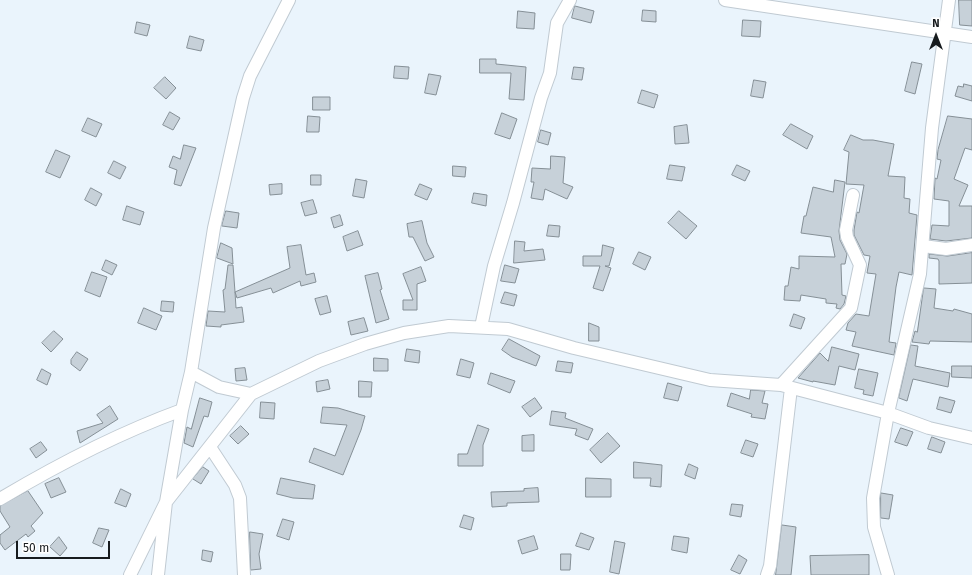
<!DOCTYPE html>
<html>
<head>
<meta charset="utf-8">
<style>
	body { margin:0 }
	#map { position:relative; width:972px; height:575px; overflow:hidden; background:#eaf4fc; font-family:"Fira Sans",sans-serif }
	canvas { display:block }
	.north { position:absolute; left:916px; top:16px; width:40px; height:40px; -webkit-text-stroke:3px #fff; paint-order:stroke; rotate:0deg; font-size:11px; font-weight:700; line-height:16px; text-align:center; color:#171b1e }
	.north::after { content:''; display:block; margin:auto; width:14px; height:18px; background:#171b1e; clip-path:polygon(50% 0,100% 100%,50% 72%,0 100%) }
	.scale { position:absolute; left:16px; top:541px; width:94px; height:18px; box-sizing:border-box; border:2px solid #171b1e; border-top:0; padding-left:5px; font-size:12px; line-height:14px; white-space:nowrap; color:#171b1e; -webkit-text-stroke:3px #fff; paint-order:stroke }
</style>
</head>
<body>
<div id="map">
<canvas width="972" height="575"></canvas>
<div class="north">N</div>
<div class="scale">50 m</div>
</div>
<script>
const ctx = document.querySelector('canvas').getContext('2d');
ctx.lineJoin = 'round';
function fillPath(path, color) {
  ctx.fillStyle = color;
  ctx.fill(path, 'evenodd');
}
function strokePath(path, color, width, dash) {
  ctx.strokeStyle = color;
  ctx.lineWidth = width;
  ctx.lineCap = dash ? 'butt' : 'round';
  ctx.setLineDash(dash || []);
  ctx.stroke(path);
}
const building = new Path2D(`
	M959,0H972V26L960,25Z
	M575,6L594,11L591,23L572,18Z
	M643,10L656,11V22L642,21Z
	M518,11L535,13L534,29L517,28Z
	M743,20L761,21L760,37L742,36Z
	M137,22L150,25L147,36L135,33Z
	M190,36L204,40L201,51L187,48Z
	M480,59H496V64L526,67L524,100L509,99L511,73H480Z
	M912,62L922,64L915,94L905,91Z
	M395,66L409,67L408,79L394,78Z
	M574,67L584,68L582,80L572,79Z
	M429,74L441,76L436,95L425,93Z
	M165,77L176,88L166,99L154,88Z
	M754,80L766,82L763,98L751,96Z
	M964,84L972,86V101L955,96L958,86L963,87Z
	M642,90L658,95L654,108L638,103Z
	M313,97H330V110H313Z
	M170,112L180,118L173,130L163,125Z
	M502,113L517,119L510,139L495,134Z
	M308,116L320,117L319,132H307Z
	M948,116L972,119V150L965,148L954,179L968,185L959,206H972V238L946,241L930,239L932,225L949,226V201L934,199L935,178L937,179L941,160L937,159L938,150Z
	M88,118L102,124L96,137L82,131Z
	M791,124L813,136L807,149L783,135Z
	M687,125L689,143L675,144L674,127Z
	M541,130L551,133L548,145L538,142Z
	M851,135L863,140H873L894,144L888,176L905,177L904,198L910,199L909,213L917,215L912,275L899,272L896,287L889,342L896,343L894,355L852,346L856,332L846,330L848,323L856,314L869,316L876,274L867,273L870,256L864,255L854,235V230L857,212L859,213L864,185L846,184L849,152L844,150Z
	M184,145L196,148L181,186L174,184L177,170L169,167L173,156L180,159Z
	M56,150L70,156L60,178L46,172Z
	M551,156L565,157L563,183L573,187L567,199L545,189L543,200L531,198L534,182H531L532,168L550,169Z
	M114,161L126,167L120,179L108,173Z
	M670,165L685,167L682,181L667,179Z
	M737,165L750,171L745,181L732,175Z
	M453,166L466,167L465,177L453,176Z
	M311,175H321V185H311Z
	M356,179L367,181L364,198L353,196Z
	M835,180L845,182L839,231L840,240L847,254L845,264H841L842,295L846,296L844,304L840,309L836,308L837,304L826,303V299L801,295L800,301L784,300L785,286H788L791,267L799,269V256L835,257L831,237L801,233L804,216H806L813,187L833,192Z
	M282,184V194L270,195L269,185Z
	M420,184L432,189L427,200L415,195Z
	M91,188L102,194L96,206L85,200Z
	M474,193L487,195L486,206L472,203Z
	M313,200L317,213L305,216L301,203Z
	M127,206L144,212L140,225L123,220Z
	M226,211L239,213L237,228L222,226Z
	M679,211L697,226L686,239L668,223Z
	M340,215L343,225L334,228L331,218Z
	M422,221L427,243L434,257L425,261L413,237H409L407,224Z
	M549,225L560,226L559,237L547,236Z
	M358,231L363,245L347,251L343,237Z
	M515,241L525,242L524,251L543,249L545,260L514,263Z
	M221,243L232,248L233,264L217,258Z
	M301,245L306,275L314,273L316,282L301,286L300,281L273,293L271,288L237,298L235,292L236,308L242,307L244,322L221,325V327L206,326L208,311L225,312L223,290L225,289L228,265H233L235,292L290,268L287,247Z
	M603,245L614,248L609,266H605L611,268L603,291L593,288L600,266H583V256H601Z
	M639,252L651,257L645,270L633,264Z
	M972,253V283L939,284V261L938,259L929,258V254L947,256Z
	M106,260L117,265L112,275L102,270Z
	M505,265L519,269L515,283L501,281Z
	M421,267L426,281L417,284V310H403V300H413L403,274Z
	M92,272L107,277L100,297L85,291Z
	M378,273L382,289L380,290L389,319L376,323L365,276Z
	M924,288L936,289L934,308L953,311L954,309L972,314V342L930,341L929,344L912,342L915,331L917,332Z
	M505,292L517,295L514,306L501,303Z
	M327,296L331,312L320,315L315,299Z
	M162,301L174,302L173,312L161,311Z
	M144,308L162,316L156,330L138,323Z
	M794,314L805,318L801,329L790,326Z
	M364,318L368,331L351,335L348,322Z
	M589,323L599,327V341H589Z
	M54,331L63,339L51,352L42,343Z
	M509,339L540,356L536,366L512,357L502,350Z
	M911,345L918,346L915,366L950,373L948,387L913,379L907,401L899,398Z
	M832,347L859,354L855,370L839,366L835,385L813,381V382L798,378L820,353L828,361Z
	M407,349L420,351L419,363L405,361Z
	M77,352L88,359L80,371L71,364V360Z
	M374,358L388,359V371H374Z
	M461,359L474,363L470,378L457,375Z
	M558,361L573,363L571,373L556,371Z
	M952,366H972V378L952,377Z
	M245,368L247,380L236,381L235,369Z
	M42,369L51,374L47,385L37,380Z
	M859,369L878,373L873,396L863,394L864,390L855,388Z
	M491,373L515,381L510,393L488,384Z
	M328,380L330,389L317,392L316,382Z
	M359,381L372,382L371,397H359Z
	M668,383L682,387L678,401L664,398Z
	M751,390L765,391L762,403L768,404L765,419L751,417L752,414L727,406L731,393L749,399Z
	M940,397L955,401L951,413L937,409Z
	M200,398L212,402L208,417L204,416L193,447L184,443L187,427L191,429Z
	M535,398L542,408L530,417L522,407Z
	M261,402L275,403L274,419L260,418Z
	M110,406L118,419L80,443L77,431L103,423L97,415Z
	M323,407L338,408L365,416L361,430L343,475L309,462L314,448L335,456L347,425L321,423Z
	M552,411L566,413L565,418L593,429L588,440L575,435L577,429L550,425Z
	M478,425L489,429L483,445V466H458V454H467Z
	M241,426L249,434L238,444L230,436Z
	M901,428L913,432L907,446L895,442Z
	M608,433L620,446L601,463L590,450Z
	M534,435V451H522V436Z
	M932,437L945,442L941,453L928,449Z
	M746,440L758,444L753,457L741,453Z
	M41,442L47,450L36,458L30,449Z
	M634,462L662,465L661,487L650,486L651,478H634Z
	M689,464L698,468L695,479L685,475Z
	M203,467L209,471L201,484L193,479Z
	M59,478L66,492L51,498L45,484Z
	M281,478L315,485L313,499L293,498L277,494Z
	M586,478L611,479V497H586Z
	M538,488L539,502L507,503V506L492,507L491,492L524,491V489Z
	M121,489L131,494L126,507L115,503Z
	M28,491L43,513L31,526L35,531L28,537L26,534L5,550L0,543V535L10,527L0,511V506Z
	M881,493L893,495L889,519L881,518Z
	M732,504L743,505L741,517L730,515Z
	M464,515L474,518L471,530L460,527Z
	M283,519L294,522L289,540L277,536Z
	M782,525L796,527L791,575H776Z
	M99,528L109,530L102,547L93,543Z
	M250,532L263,534L259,554L261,569L251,570Z
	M581,533L594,538L589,550L576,546Z
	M534,536L538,549L522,554L518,541Z
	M674,536L689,538L687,553L672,550Z
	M59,537L67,548L60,556L50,547Z
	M615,541L625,543L619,574L610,572Z
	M203,550L213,552L211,562L202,560Z
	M561,554H571L570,570H561Z
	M739,555L747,560L740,574L731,570Z
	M869,555V575H811L810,556Z`);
const minor = new Path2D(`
	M725,0L972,37
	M923,246L946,249L972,245
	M481,327L494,266L513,203L541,98L550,73L557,23L570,0
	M191,372L219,387L251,394
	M781,385L851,308L860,265L847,237L846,230L853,195
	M210,447L235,485L240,498L244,575
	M0,499C57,465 119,433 182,410
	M130,575L166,502L251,394L319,361L365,344L404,333L449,326L508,329L574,348L710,380L781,385L888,413L929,428L972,438
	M158,575L166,502L182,410L191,372L214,228L243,98L250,76L289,0
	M767,575L770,566L791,388
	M888,575L874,527L873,498L888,413L920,274L932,128L949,0`);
fillPath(building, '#c7d1d9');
strokePath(building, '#858f96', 1);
strokePath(minor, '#c0cad2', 14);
strokePath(minor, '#fff', 12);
</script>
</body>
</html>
